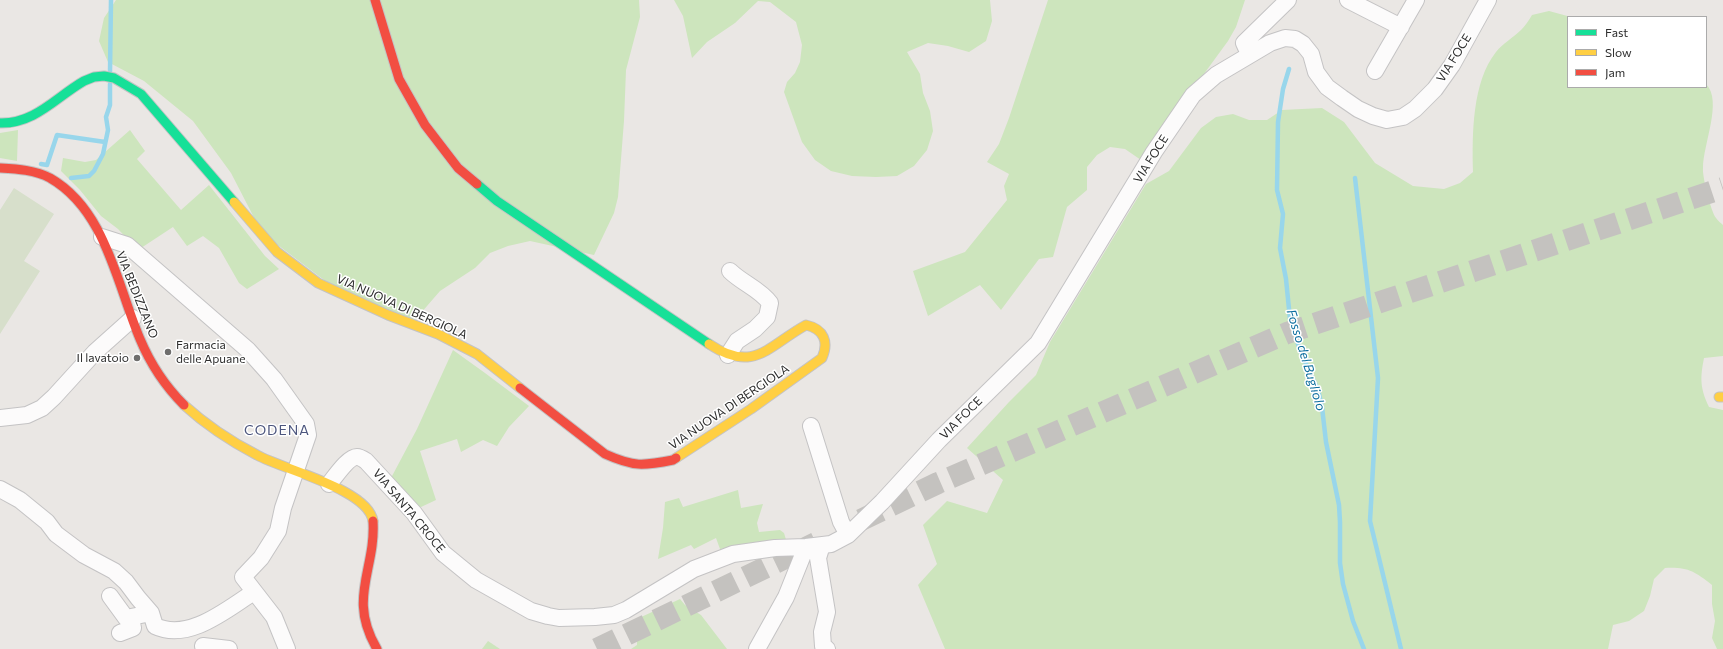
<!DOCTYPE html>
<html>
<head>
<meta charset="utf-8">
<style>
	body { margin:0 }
	#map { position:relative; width:1723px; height:649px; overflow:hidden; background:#eae7e4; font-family:Commissioner,sans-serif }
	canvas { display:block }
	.legend { position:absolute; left:1567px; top:16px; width:140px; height:72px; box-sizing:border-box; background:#fff; border:1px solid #ababab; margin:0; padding:5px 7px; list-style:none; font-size:12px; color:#2d2d2d }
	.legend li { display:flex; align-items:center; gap:8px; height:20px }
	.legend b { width:20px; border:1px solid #ababab }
</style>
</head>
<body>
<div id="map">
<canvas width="1723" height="649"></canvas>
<ul class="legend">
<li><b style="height:5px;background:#16e098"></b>Fast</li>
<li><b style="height:5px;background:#ffcf43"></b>Slow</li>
<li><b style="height:5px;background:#f24e42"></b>Jam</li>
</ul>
</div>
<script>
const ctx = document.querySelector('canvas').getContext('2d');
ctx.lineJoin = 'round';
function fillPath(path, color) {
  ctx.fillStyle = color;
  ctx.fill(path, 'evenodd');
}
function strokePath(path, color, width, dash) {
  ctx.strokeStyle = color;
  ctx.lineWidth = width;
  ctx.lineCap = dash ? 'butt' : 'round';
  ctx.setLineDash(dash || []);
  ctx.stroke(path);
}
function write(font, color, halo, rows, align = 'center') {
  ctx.font = font + ' Commissioner,sans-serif';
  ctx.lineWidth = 3;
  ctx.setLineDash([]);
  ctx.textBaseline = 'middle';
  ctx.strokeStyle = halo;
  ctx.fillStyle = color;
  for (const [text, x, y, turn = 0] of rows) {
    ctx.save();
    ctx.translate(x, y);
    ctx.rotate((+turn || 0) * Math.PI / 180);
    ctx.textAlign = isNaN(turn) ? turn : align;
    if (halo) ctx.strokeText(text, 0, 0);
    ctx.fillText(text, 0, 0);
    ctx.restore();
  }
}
const green = new Path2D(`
	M116,0H639L640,17L626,70L624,121L618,197L614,213L594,255L530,241L508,246L490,253L475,268L440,291L414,321L332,286L262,233L231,173L193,121L144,81L108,62L99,41L104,18Z
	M674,0H990L992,21L986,41L969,52L948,46L928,43L907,52L920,74L923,93L930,111L933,131L927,150L914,166L897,176L876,177L852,176L831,171L815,160L802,142L784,92L787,82L795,73L800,62L802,45L796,22L770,2L758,1L735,23L707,42L692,58L683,16Z
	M1048,0H1245L1236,27L1228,41L1141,160L1125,149L1110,147L1097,155L1087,167V190L1067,207L1053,257L1039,259L1001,310L980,285L928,316L913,271L965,252L1007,200L1004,186L1009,174L987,162L999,144L1009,118Z
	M1549,11L1571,17H1568V87H1706V84C1723,101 1703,144 1703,168C1702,176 1711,212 1716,218C1718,221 1721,223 1723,225V356L1704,358C1700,378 1700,388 1709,407L1723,410V649H1717L1712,638L1715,621L1712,604V585C1694,571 1688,567 1665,568L1654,579L1650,596L1644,611L1629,621L1613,625L1608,649H945L918,585L937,564L923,525L947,501L987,513L1003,480L967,448L1009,402L1036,375L1050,342L1146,184L1169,171L1201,128L1216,117L1233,114L1249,120H1267L1282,110L1322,108L1344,122L1375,163L1413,186L1444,189L1460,183L1473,172C1472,135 1472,82 1496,52C1503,43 1513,38 1521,30C1525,26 1529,20 1532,15Z
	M18,130L17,161L0,158V133Z
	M130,130L145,151L137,159L181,210L209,185L265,256L279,269L247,289L239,283L219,248L203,236L187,246L173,227L138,250L118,229L101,216L80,190L61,171L63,158L85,162L96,160Z
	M453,350L485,373L529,406L509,427L497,446L483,440L461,452L457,439L420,451L436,500L421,507L414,506L391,478L417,429Z
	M738,490L741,508L763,504L757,523L759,532L780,530L784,533L787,543L720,549L716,538L694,549L691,545L658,559L663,528L665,502L679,498L683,507Z
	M680,599L685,605L701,615L727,649H631L637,645V619Z
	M488,641L500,649H482Z`);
const cemetery = new Path2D(`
	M14,188L54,214L24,261L40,271L0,334V210Z`);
const stream = new Path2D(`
	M1289,69L1283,89L1278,122L1277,190L1283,214L1280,248L1286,279L1290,319L1301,353L1318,390L1322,407L1326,442L1339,505L1340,522V563L1343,584L1353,621L1364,649
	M110,72L111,0
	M41,164L47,165L57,135L105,142
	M71,178L89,176L94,171L103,154L108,130L106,117L110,105V84
	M1355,178L1378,378L1370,521L1401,649`);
const secondaryTunnel = new Path2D(`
	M861,520L938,483L1287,333L1723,188
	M597,649L816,543`);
const street = new Path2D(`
	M1348,0L1401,27
	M1249,54L1244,43L1288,0
	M1375,71L1416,0
	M102,237L127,245L248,350L274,379L306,424L308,435L283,508L278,531L261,558L243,577L274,617L287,649
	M728,355L737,341L755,329L767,317L770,303C760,289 742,283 730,271
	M0,418L27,415L42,408L54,397L95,352L133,318
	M811,426L841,522L848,535
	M329,484C335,477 348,457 357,457C360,457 363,459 366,461L414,513L443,553L476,580L531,611L548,616L559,618L595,617L614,615L626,610L694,569L733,554L775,548L806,547L831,544L848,535L882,502L939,440L1038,343L1154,152L1193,95L1216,75L1270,43L1285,38L1295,39L1303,44L1311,54L1316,72L1327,87L1342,98L1358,109L1373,116L1387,120L1403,117L1415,109L1435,89L1452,65L1488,0
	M0,489L20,500L47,522L56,534L84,555L114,571L126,582L138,598L151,613L155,626C189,642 227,609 254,592
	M822,545L818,558L827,612L822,632L823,646L827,649
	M110,596L126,618L131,617
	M120,633L133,628L131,617L151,613
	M203,646L229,649
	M757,649L786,597L806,547`);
const fast = new Path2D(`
	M0,123C35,124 56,97 84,81L94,77L104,76L114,78L141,94L234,202
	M477,184L497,201L709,344`);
const slow = new Path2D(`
	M234,202L277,252L318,283L388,315L438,334L477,354L520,388
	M1719,397H1723
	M184,405C206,425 230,441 257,455C284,470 368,489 373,521
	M676,458L751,409L822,358C829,342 824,329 806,325C768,346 754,374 709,344`);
const jam = new Path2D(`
	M375,0L399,79L425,125L458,168L477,184
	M0,168C17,169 35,170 50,178C106,210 117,285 140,339C150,363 166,387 184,405
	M520,388L605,454C634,467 643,466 673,460L676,458
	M373,521C376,570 347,598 377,649`);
const markers = [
	[168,352,4,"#6f6e6d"],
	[137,358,4,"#6f6e6d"]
];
const streetNames = [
	["VIA FOCE",1454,58,-58],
	["VIA FOCE",1151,159,-58],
	["VIA BEDIZZANO",137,295,68],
	["VIA NUOVA DI BERGIOLA",402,307,24],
	["VIA NUOVA DI BERGIOLA",729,407,-34],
	["VIA FOCE",961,418,-45],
	["VIA SANTA CROCE",409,511,50]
];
const poiNames = [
	["Farmacia",176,345],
	["delle Apuane",176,359],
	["Il lavatoio",129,358,"right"]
];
const waterNames = [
	["Fosso del Bugliolo",1306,360,73]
];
const quarterNames = [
	["CODENA",277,430]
];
fillPath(green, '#cde5bd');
fillPath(cemetery, '#d7dfcb');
strokePath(stream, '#98d6eb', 4.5);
strokePath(secondaryTunnel, '#c4c2bf', 22, [22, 11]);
strokePath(street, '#c4c3c4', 18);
strokePath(fast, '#c4c3c4', 11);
strokePath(slow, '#c4c3c4', 11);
strokePath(jam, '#c4c3c4', 11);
strokePath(street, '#fcfbfb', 16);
strokePath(fast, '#16e098', 9);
strokePath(slow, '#ffcf43', 9);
strokePath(jam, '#f24e42', 9);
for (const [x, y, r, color] of markers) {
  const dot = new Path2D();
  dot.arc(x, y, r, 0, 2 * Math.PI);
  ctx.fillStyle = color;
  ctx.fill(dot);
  strokePath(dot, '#fff', 1.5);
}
write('12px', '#2d2d2d', '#fff', streetNames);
write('12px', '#2d2d2d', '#fff', poiNames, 'left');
write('italic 13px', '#0f6f9f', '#fff', waterNames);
ctx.letterSpacing = '1px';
write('14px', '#4d567e', '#fff', quarterNames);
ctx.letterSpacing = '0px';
</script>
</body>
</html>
